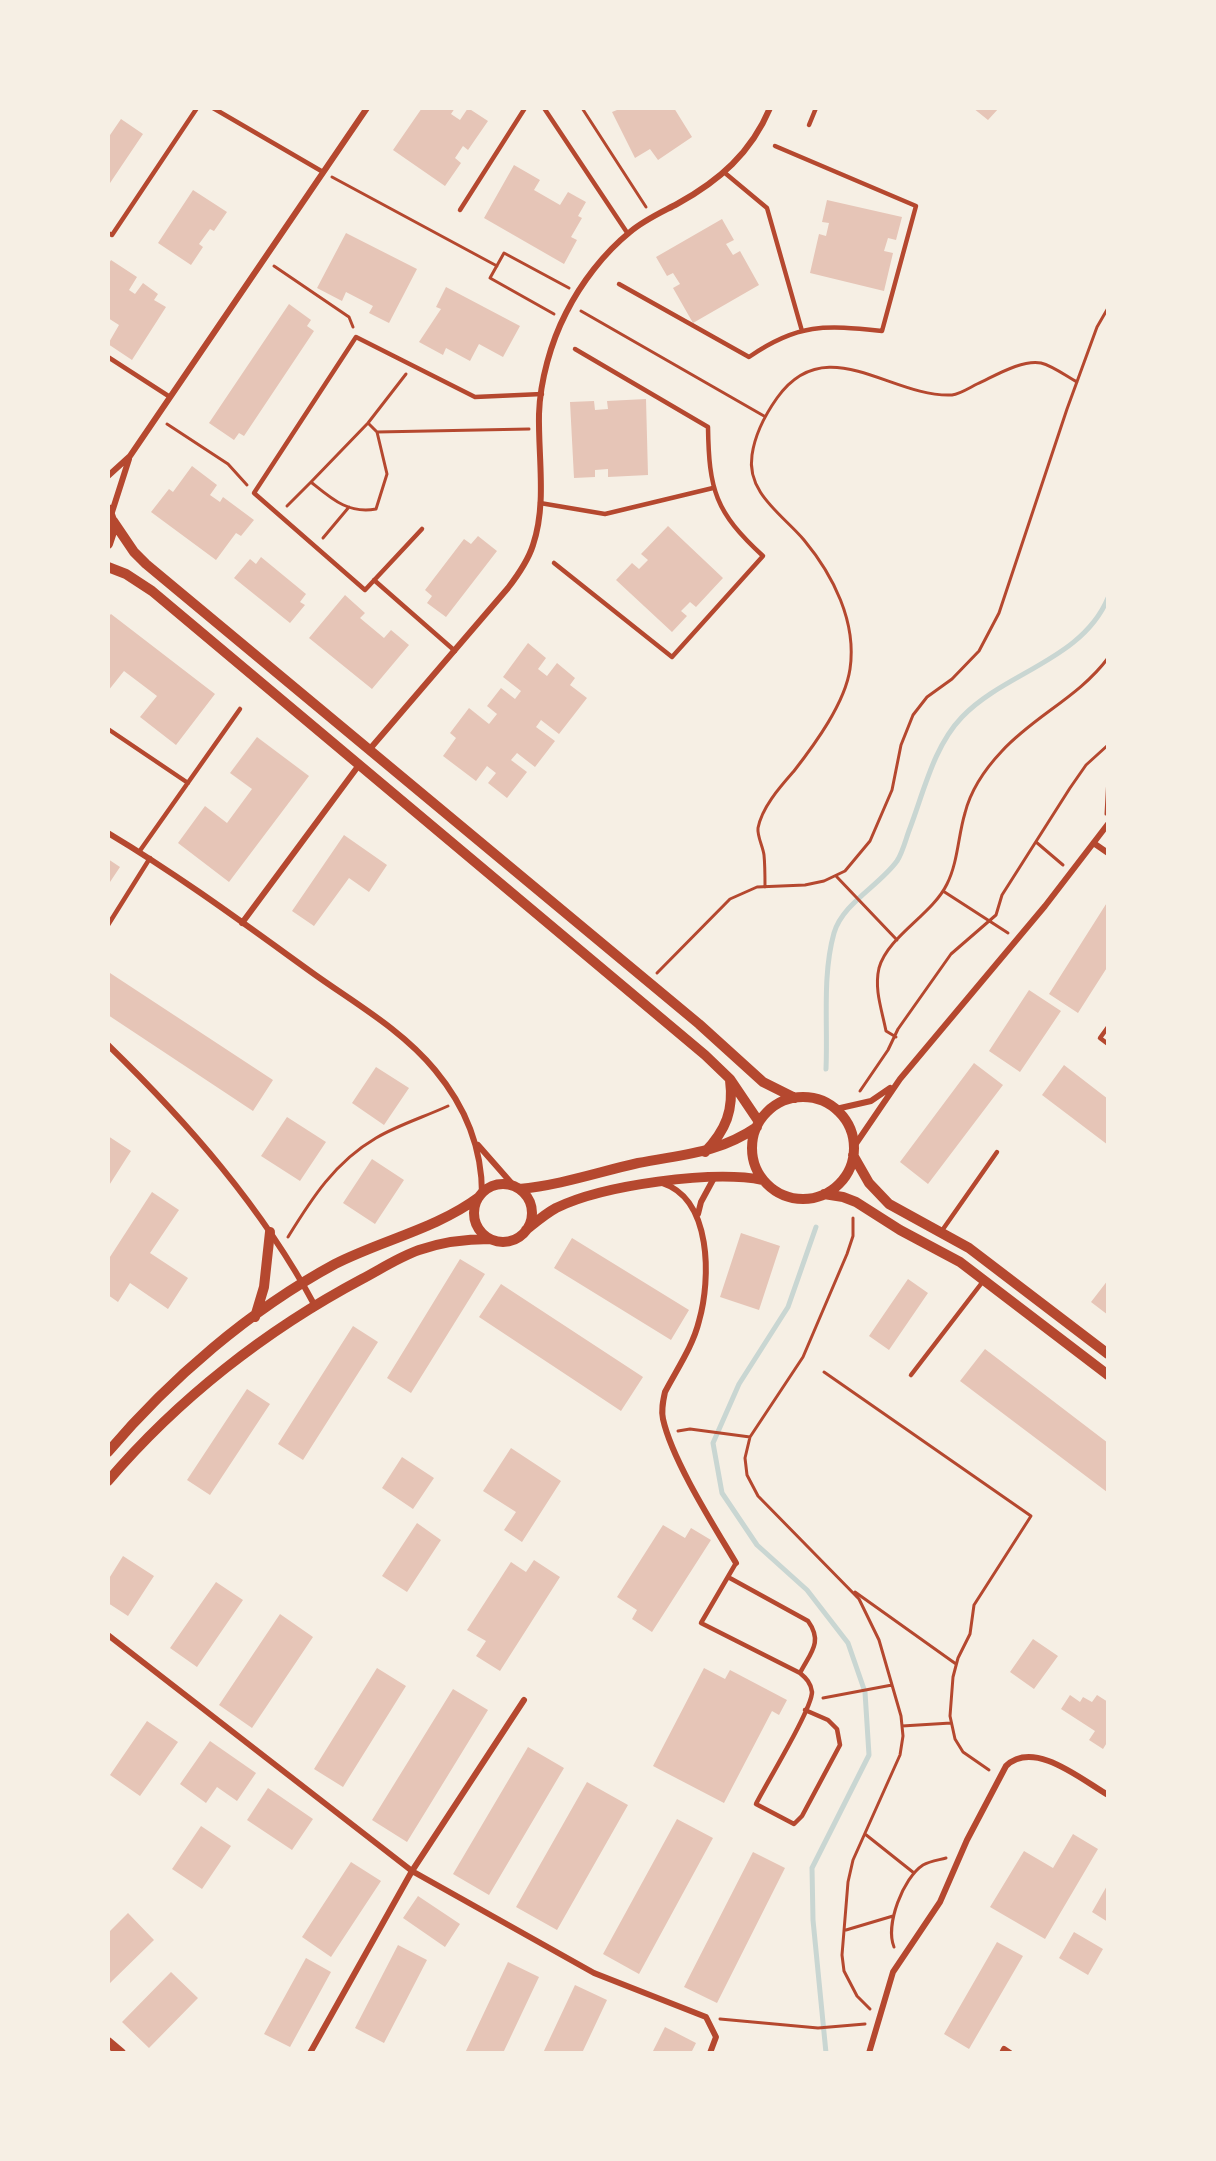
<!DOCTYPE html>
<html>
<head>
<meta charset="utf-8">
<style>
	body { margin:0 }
	#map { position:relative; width:1216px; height:2161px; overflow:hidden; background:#f6efe4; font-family:"Noto Sans",sans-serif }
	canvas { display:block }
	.frame { position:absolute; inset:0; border:110px solid #f6efe4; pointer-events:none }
</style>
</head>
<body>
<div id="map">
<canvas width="1216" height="2161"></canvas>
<div class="frame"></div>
</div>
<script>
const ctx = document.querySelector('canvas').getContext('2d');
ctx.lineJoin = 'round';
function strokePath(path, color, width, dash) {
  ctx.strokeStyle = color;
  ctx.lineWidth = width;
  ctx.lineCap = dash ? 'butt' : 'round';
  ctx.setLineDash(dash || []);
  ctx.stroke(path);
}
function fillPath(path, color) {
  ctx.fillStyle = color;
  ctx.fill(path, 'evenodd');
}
const stream = new Path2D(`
	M826,1069C828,1024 822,976 834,933C843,903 879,886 897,861C903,852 906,838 910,828C924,791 934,746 962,717C1005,672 1082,660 1108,598
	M816,1227L788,1307L739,1384L713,1443L722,1493L757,1545L807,1590L848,1643L865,1692L869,1755L812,1868L813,1920L826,2053`);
const building = new Path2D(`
	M422,108H455L451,114L460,120L468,108L488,121L468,150L463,146L455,158L461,163L445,186L393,150Z
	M622,108H674L692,137L658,160L650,149L635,158L612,112Z
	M973,108H999L988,120Z
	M121,119L143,134L108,186V138Z
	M514,165L540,180L534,190L560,205L568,192L586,202L578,216L582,218L571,237L577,240L564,264L484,218Z
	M193,190L227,212L214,231L210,229L199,244L203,247L191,265L158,243Z
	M827,200L902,217L896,240L888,238L884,251L893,253L884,291L810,273L819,234L826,236L829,223L822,222Z
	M722,219L734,240L726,244L733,255L740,251L759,285L693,323L673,288L680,284L673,273L667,276L656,257Z
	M346,233L417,269L389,323L369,313L373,306L346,292L342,301L317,288Z
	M111,260L137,277L129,290L135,294L143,283L158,294L154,300L166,307L132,360L108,344L119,325L108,318V265Z
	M446,287L520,326L503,357L479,344L470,361L446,348L443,355L419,342L441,309L436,307Z
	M289,304L311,320L307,326L314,331L244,436L239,433L234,440L209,423Z
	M646,399L648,475L608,477V469L595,470V477L574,478L570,402L594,401L595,410L608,409L607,401Z
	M192,466L217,485L210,495L220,502L223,497L254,520L241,536L236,533L216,560L151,512L169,489L173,492Z
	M668,526L723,578L696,607L690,602L681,611L687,616L672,632L616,580L632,563L639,569L648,560L641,554Z
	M478,536L497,551L446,617L427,603L432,596L425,590L464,539L471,544Z
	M261,557L306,594L300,602L305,605L290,623L234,578L250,559L256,564Z
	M345,595L365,613L360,618L384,638L391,630L409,645L372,689L309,638Z
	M111,614L215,694L176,745L140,717L157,696L124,671L108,691V617Z
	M528,643L546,658L538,669L547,676L557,663L575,678L570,685L587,698L559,734L541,720L536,727L555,741L535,767L517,753L511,760L527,772L507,798L488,783L496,773L487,766L476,781L443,756L456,738L450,733L469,708L489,724L497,714L487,706L501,688L515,699L521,691L503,677Z
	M257,737L309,776L229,882L178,843L205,806L227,823L252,789L230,773Z
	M344,835L387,865L369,892L349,878L314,926L292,911Z
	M108,859L120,867L108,885Z
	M1108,901V966L1078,1013L1049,994Z
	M110,973L273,1080L253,1111L108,1015V976Z
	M1029,990L1061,1011L1020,1072L989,1051Z
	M974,1063L1003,1085L928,1184L900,1162Z
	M1064,1065L1108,1099V1145L1042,1095Z
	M376,1067L409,1088L384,1125L352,1103Z
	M287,1117L326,1142L300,1181L261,1156Z
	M108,1136L131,1151L108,1187Z
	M372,1159L404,1180L375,1224L343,1203Z
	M152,1192L179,1210L150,1253L188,1278L168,1309L130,1283L118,1302L108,1295V1260Z
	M741,1233L780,1246L759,1310L720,1297Z
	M572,1238L689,1310L671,1340L554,1268Z
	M460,1259L485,1274L411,1393L387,1378Z
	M908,1279L928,1293L889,1350L869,1336Z
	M1108,1280V1315L1091,1302Z
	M501,1284L643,1377L621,1411L479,1317Z
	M353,1326L378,1342L303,1460L278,1444Z
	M985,1349L1108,1443L1107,1492L960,1381Z
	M247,1389L270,1404L210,1495L187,1480Z
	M511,1448L561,1481L522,1542L504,1530L516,1512L483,1491Z
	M402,1457L434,1478L413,1509L382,1488Z
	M417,1523L441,1540L407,1592L382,1576Z
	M663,1525L685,1538L691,1528L711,1540L652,1632L632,1619L637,1610L617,1597Z
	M123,1556L154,1576L128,1616L108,1603V1580Z
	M534,1560L560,1577L500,1671L476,1656L486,1641L467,1630L511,1562L526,1572Z
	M216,1582L243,1600L197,1667L170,1648Z
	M280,1614L313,1637L252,1728L219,1705Z
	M1033,1639L1058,1656L1034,1689L1010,1672Z
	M377,1668L406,1686L343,1787L314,1769Z
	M704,1668L725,1679L730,1670L787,1700L779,1715L772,1711L724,1803L653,1766Z
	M453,1689L488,1710L407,1842L372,1820Z
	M1070,1695L1080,1702L1083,1697L1092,1702L1097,1695L1108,1702V1741L1103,1749L1089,1740L1095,1731L1061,1709Z
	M147,1721L178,1742L140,1796L110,1775Z
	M210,1741L256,1773L237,1801L217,1787L206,1803L180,1784Z
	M528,1747L564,1768L489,1895L453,1874Z
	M587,1782L628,1805L557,1930L516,1907Z
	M268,1788L313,1819L292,1850L247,1820Z
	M677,1819L713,1838L639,1974L603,1954Z
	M201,1826L231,1846L202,1889L172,1869Z
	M1073,1834L1098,1849L1045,1939L990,1907L1024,1851L1053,1868Z
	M753,1852L785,1868L717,2003L684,1987Z
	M351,1862L381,1881L331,1957L302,1937Z
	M1108,1884V1922L1092,1912Z
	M418,1896L460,1924L445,1947L403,1918Z
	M128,1913L154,1940L108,1985V1933Z
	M1074,1932L1103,1949L1088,1975L1059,1958Z
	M997,1942L1023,1956L969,2049L944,2034Z
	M398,1945L427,1960L384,2043L355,2028Z
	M306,1958L331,1972L290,2047L264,2034Z
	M508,1962L539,1977L503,2053H465Z
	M171,1972L198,1998L149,2048L122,2022Z
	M575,1985L607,2000L582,2053H543Z
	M665,2027L696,2043L691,2053H652Z`);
const path = new Path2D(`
	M582,108L646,207
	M332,177L497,266
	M274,266L349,317L353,327
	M581,311L764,416
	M554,314L490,278L504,253L569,288
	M368,423L377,432L529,429
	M167,424L228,464L247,485
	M377,432L387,474L376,509C348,514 332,499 311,482L368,423L406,374
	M287,506L311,482
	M323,538L349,507
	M1106,814L1108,777
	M1036,842L1063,865
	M836,876L897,940
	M765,887C765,876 765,865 764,855C763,847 757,836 758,828C762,807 780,787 794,771C815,744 845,703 850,669C857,622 833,575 804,540C783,515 746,493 752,455C755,434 765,415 777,398C826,329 891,398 952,395C960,394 969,388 977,384C993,377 1022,359 1041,363C1053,366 1066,376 1077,382
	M943,891L1008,933
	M657,973L730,899L757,887L805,885L824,881L845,871L870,841L892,790L901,745L913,715L927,697L952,679L979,651L999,613L1067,409L1097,327L1108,308
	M896,1037L886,1031C882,1010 874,990 879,968C888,936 932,915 947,884C958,862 958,836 965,813C971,789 985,769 1002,751C1034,716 1079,697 1108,658
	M860,1091L888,1050L898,1029L951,954L996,915L1002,895L1070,788L1086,765L1108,745
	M853,1218V1236L847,1254L803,1357L750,1437L745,1458L747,1475L758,1496L859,1599L879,1640L901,1716L903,1736L900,1755L853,1860L848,1882L842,1955L844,1971L857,1996L870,2009
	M288,1237C312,1198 335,1162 376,1138C398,1125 424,1117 448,1106
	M824,1372L1031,1516L974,1605L970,1634L958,1658L953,1677L950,1716L955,1739L963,1752L989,1770
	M678,1431L690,1429L750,1437
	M855,1592L956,1664
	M823,1698L892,1685
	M902,1726L951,1723
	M865,1834L914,1873
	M846,1930L893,1916
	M894,1947C885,1925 903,1878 923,1865C930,1861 939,1860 946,1858
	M720,2019L818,2028L865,2024`);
const service = new Path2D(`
	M213,108L323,172
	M544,108L628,234
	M809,125L816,108
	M725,173L767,208L802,331
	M460,210L525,108
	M108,233L112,235L197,108
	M619,284L749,357C798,323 825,325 882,331L916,206L775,146
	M108,357L170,397
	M540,503L605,514L713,488
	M422,529L365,590L254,493L356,337L475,397L542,394
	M554,563L672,657L763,556C715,512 709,490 708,427L575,349
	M374,580L455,651
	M108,729L188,783
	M139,852L240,709
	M108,925L150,858
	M1108,1027L1100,1038L1108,1044
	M941,1232L997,1152
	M911,1375L984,1280
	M736,1563L701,1623L800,1673C806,1678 811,1683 812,1692C812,1709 766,1784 756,1804L794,1824L802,1816L840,1745L837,1729L828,1720L805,1710
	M728,1577L808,1621C823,1642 811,1652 800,1673`);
const minor = new Path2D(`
	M108,476L130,456L367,108
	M112,512L129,459
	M369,750L508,588C518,575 528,561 533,545C547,504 538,456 539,414C540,381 551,342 566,313C581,283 604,253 630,232C644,220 662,212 677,204C719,181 751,153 770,108
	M108,833C180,876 246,925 314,974C356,1004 402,1030 435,1070C465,1106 482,1147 482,1194
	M1095,844L1108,853
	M242,923L359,765
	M108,1045C188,1123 262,1207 315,1306
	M836,1109L871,1101L890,1088
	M478,1145L514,1186
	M853,1148L900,1079L1045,906L1108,824
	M662,1183C712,1199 711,1279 699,1321C693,1346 677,1369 665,1392C663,1401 661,1410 663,1419C672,1460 714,1526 736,1563
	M698,1214L701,1202L714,1178
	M108,1635L412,1871L594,1973L706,2017L716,2037L710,2053
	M310,2053L412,1871L524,1700
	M869,2053L893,1972L940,1902L967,1840L1006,1766C1034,1739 1082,1780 1108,1795
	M1002,2053L1004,2049L1010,2053`);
const tertiary = new Path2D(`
	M108,509L114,526L108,544
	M113,521L134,552L146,564L699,1024L763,1082L795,1098
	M108,567L126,574L152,591L705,1055L730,1079L759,1122
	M752 1148a51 51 0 1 1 102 0a51 51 0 1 1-102 0Z
	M705,1152C726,1130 734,1110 730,1080
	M853,1155L869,1183L889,1204L969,1248L1108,1354
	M474 1213a29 29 0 1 1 58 0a29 29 0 1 1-58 0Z
	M519,1189C561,1185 598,1172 638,1163C683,1154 717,1154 757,1127
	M824,1194L843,1197L856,1202L900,1230L960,1262L1108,1375
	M526,1230C536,1222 545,1214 556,1208C603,1185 712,1170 763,1180
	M255,1317L264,1287L270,1232
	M108,1452C170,1379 250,1310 335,1264C382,1240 436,1229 479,1197
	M108,1481C178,1399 266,1330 362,1279C381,1269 399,1257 419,1250C442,1242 466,1239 490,1239
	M108,2042L121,2053`);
strokePath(stream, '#c9d6d2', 5);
fillPath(building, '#e6c5b7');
strokePath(path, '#b5482f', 3);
strokePath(service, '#b5482f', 4.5);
strokePath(minor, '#b5482f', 6);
strokePath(tertiary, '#b5482f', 10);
</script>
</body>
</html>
